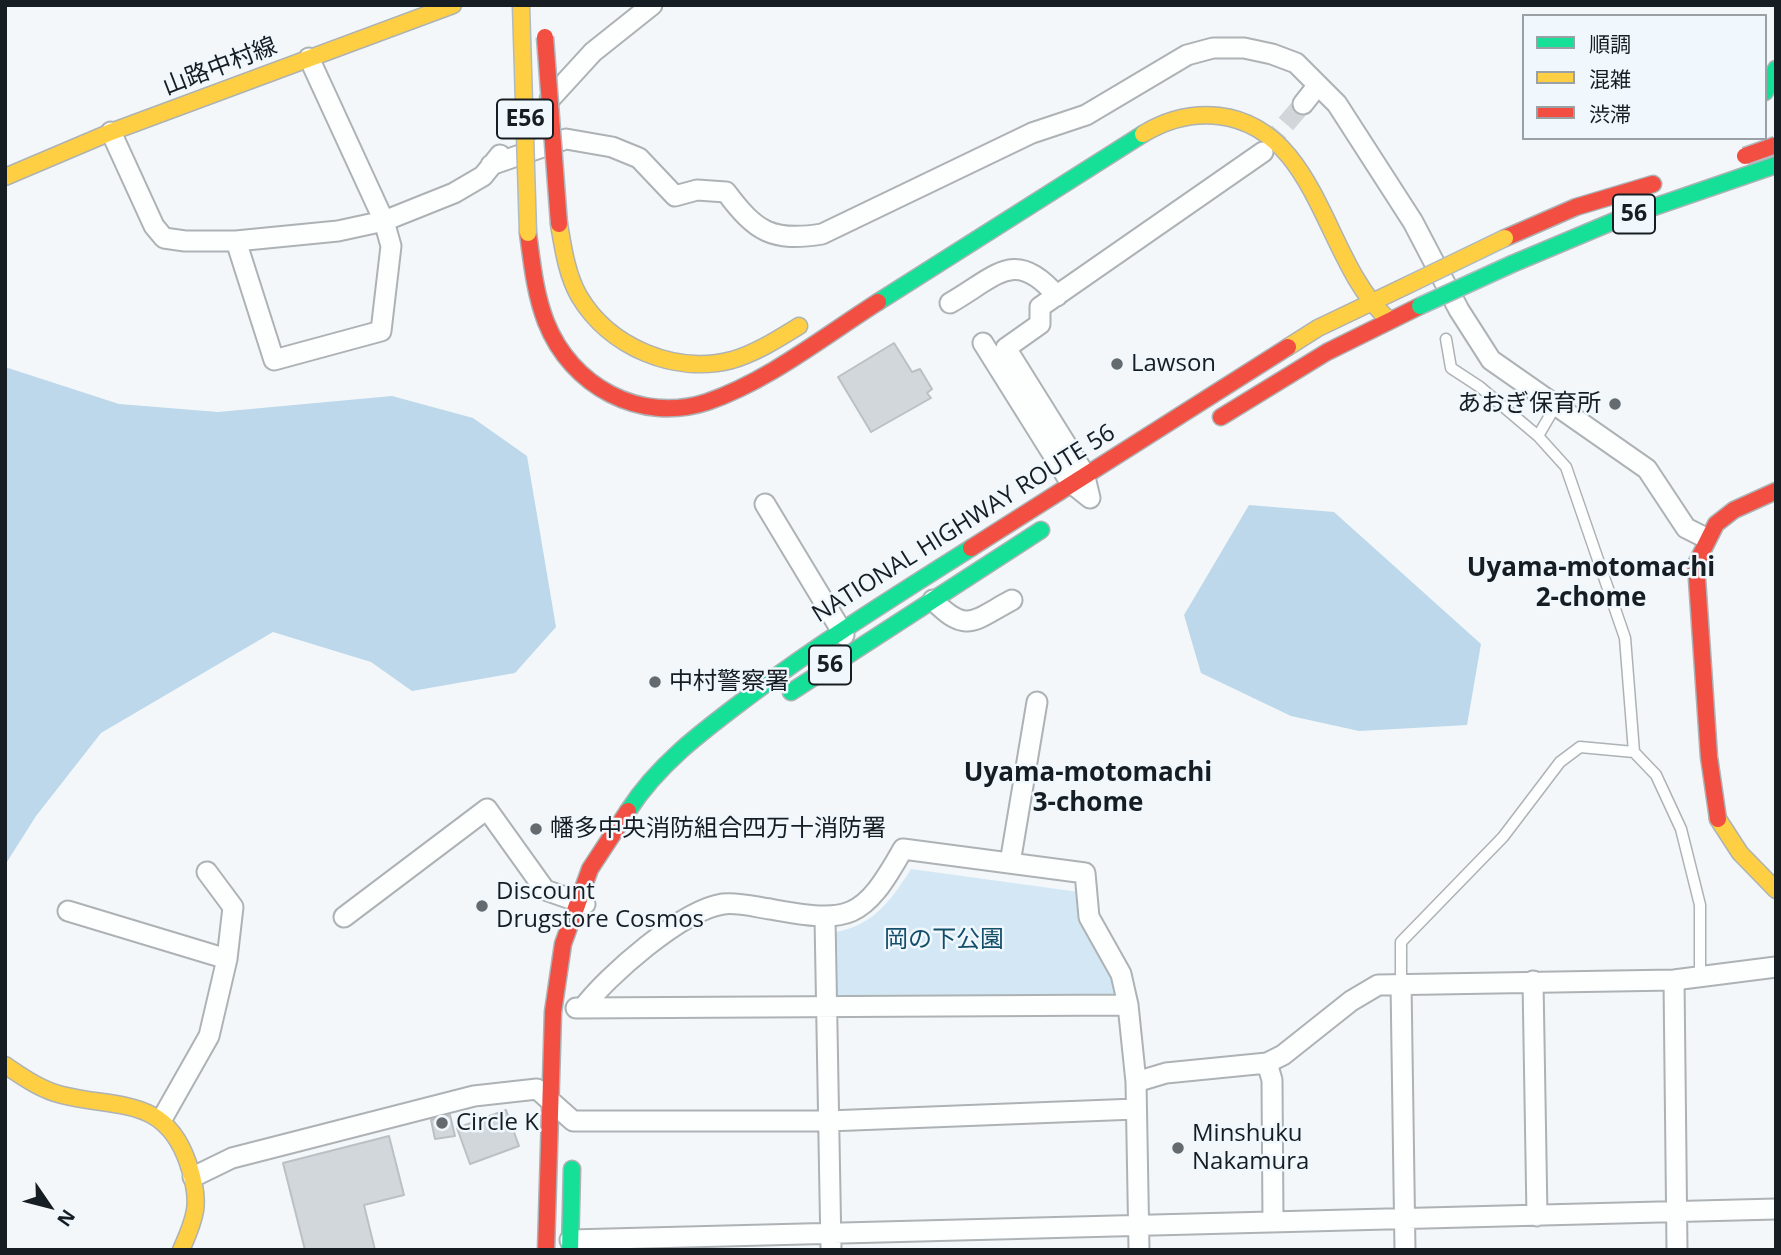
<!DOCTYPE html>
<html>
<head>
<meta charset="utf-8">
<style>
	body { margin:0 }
	#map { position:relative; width:1781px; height:1255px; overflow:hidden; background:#f3f7fa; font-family:"Open Sans","Noto Sans JP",sans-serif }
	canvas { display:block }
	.frame { position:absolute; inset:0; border:7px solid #171e23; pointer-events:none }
	.legend { position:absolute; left:1522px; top:14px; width:245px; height:126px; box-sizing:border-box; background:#f0f8fd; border:2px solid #99a1a6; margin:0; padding:9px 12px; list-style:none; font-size:21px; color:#171e23 }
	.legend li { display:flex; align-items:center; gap:14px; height:35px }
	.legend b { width:35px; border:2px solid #99a1a6 }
	.north { position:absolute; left:14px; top:1171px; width:70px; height:70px; -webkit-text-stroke:5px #f0f8fd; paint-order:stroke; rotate:125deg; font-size:19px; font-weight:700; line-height:28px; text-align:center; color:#171e23 }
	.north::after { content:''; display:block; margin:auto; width:24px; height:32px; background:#171e23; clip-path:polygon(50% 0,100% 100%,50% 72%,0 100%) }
</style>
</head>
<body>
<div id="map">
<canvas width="1781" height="1255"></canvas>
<div class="frame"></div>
<ul class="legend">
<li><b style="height:9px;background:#16e098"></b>順調</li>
<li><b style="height:9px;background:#ffcf43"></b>混雑</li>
<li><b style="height:9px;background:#f24e42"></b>渋滞</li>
</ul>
<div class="north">N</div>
</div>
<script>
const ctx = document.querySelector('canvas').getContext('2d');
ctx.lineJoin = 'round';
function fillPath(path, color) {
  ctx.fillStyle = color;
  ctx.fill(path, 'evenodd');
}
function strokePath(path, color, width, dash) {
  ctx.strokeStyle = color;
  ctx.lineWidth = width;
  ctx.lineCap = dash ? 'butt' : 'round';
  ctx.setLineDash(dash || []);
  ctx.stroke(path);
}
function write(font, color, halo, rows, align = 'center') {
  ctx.font = font + ' "Open Sans","Noto Sans JP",sans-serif';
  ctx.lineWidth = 5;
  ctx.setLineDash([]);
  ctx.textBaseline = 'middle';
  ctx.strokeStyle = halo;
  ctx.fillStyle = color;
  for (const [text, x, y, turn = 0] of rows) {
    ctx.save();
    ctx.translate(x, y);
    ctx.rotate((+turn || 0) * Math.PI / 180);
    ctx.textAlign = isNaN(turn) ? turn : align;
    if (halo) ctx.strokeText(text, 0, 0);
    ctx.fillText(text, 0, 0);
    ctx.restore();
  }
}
const green = new Path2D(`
	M911,869L1079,892L1081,920L1113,980L1118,1004L837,1007L836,932C874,925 891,900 911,869Z`);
const forest = new Path2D(`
	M5,367L119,404L218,412L392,396L473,418L527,456L556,627L515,673L412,691L371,662L273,632L101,733L36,816L5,865Z
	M1249,505L1334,512L1481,644L1467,725L1359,731L1291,716L1201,673L1184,615Z`);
const building = new Path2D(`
	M894,343L912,372L920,369L932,389L927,393L931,398L871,432L838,377Z
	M506,1110L519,1146L470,1164L457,1128Z
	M450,1115L455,1136L435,1139L431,1120Z
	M389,1136L404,1195L364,1205L375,1250H305L283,1163Z`);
const streetTunnel = new Path2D(`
	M1267,146L1303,104`);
const lane = new Path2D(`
	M1446,339L1451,368L1480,387L1538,436L1566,467L1625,638L1634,752L1656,775L1681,829L1700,905V977
	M1538,436L1556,405
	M1401,983V942L1503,837L1560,762L1580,747L1634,752`);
const street = new Path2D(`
	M550,99L593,52L652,5
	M1303,104L1318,85
	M111,132L154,226L164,238L185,241H236L338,231L384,221L454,193L483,176L500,155
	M491,165L566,139L612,147L639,158L675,196L697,190L726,192C756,232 772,242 822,234L1032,133L1086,115L1187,55L1213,48H1244L1272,54L1296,63L1337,104L1413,222L1459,310L1491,360L1647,469L1686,528L1704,537
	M236,241L274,360L381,331L391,246L384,221L309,58
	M950,303C997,276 1015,247 1057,296
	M983,343L1070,482L1090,498L1084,473L1006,348L1040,324V307L1263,152
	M765,504L844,635
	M933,600C967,635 974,620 1012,600
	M1010,863L1037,702
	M68,911L227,959
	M344,917L487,809L545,890L585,904
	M825,918L831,1250
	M1674,980L1677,1250
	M1533,981L1537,1216
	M1401,983L1405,1250
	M576,1008L1128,1005
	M583,1008C607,976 682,910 723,904C737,902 756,907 770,909C850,924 863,920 903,849L1085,873L1089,917L1121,974L1128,1005L1136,1082L1139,1250
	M1267,1063L1272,1080L1273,1222
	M1136,1082L1166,1073L1267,1063L1283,1055L1351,1001L1378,985L1674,980L1776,967
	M162,1119L209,1036L227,959L233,907L207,872
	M193,1177L232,1158L474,1096L537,1089L573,1121H828L1136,1109
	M570,1240L1776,1209`);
const fast = new Path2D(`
	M1765,92L1776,69
	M1512,264L1619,219L1776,165
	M878,302L1143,134
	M791,692L1041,530
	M628,811C659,763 703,731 748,697C820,643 895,596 971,548
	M570,1250L572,1169`);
const slow = new Path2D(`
	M1143,134C1166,120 1192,113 1219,116C1319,128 1324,262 1387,318
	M5,177L111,132L453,5
	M559,224C563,248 567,275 579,296C609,347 675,375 732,360C756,353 778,339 799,326
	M1288,347L1318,328L1410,284
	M1718,819L1740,853L1776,890
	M5,1065C23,1077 41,1090 62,1095C119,1109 165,1096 188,1163C201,1201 197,1215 181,1250`);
const jam = new Path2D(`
	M528,233C532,263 535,294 546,322C571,386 640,424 707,402C768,381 823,337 878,302
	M1505,238L1576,207L1653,184
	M1221,417L1327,352L1420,306
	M971,548L1288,347
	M1718,819L1709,757L1696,564L1716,524L1734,510L1776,491
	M546,1250L553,1012L563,944L590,869L628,811`);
const fastBridge = new Path2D(`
	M1420,306L1512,264`);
const slowBridge = new Path2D(`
	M521,5L528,233
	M1410,284L1505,238`);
const jamBridge = new Path2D(`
	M545,37L559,224
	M1745,156L1776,145`);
const markers = [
	[1117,364,7,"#646a6e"],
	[1615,404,7,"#646a6e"],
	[655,682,7,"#646a6e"],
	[536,829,7,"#646a6e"],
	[482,906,7,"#646a6e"],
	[442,1123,7,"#646a6e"],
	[1178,1148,7,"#646a6e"]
];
const shields = [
	[525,119,56],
	[1634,214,42],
	[830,665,42]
];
const shieldNames = [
	["E56",525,119],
	["56",1634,214],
	["56",830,665]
];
const streetNames = [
	["山路中村線",220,67,-21],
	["NATIONAL HIGHWAY ROUTE 56",964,524,-32]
];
const poiNames = [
	["Lawson",1131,364],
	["あおぎ保育所",1601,404,"right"],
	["中村警察署",669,682],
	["幡多中央消防組合四万十消防署",550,829],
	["Discount",496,892],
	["Drugstore Cosmos",496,920],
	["Circle K",456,1123],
	["Minshuku",1192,1134],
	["Nakamura",1192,1162]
];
const parkNames = [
	["岡の下公園",944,940]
];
const neighbourhoodNames = [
	["Uyama-motomachi",1591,569],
	["2-chome",1591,599],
	["Uyama-motomachi",1088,774],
	["3-chome",1088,804]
];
fillPath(green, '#d3e8f4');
fillPath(forest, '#bcd8ea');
fillPath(building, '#d1d7db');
strokePath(building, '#bbc0c4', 2);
strokePath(streetTunnel, '#d2d6da', 19, [19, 10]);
strokePath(lane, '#adb2b5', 13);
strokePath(street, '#adb2b5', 23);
strokePath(fast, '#adb2b5', 19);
strokePath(slow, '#adb2b5', 19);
strokePath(jam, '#adb2b5', 19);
strokePath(lane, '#fdfefe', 10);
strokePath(street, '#fdfefe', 19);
strokePath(fast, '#16e098', 16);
strokePath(slow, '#ffcf43', 16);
strokePath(jam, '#f24e42', 16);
strokePath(fastBridge, '#afbac0', 19, []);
strokePath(slowBridge, '#afbac0', 19, []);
strokePath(jamBridge, '#afbac0', 19, []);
strokePath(fastBridge, '#16e098', 16);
strokePath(slowBridge, '#ffcf43', 16);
strokePath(jamBridge, '#f24e42', 16);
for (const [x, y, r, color] of markers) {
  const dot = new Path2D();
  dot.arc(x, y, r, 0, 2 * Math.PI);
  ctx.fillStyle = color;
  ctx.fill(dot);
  strokePath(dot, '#f0f8fd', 2.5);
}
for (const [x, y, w] of shields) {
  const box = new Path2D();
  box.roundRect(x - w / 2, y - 19.5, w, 39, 5);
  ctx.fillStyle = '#f0f8fd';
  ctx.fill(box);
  strokePath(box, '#171e23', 2);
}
write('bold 23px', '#171e23', null, shieldNames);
write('24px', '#171e23', '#f0f8fd', streetNames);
write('24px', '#171e23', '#f0f8fd', poiNames, 'left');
write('24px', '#134e6b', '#f0f8fd', parkNames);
write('bold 26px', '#171e23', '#f0f8fd', neighbourhoodNames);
</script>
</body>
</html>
